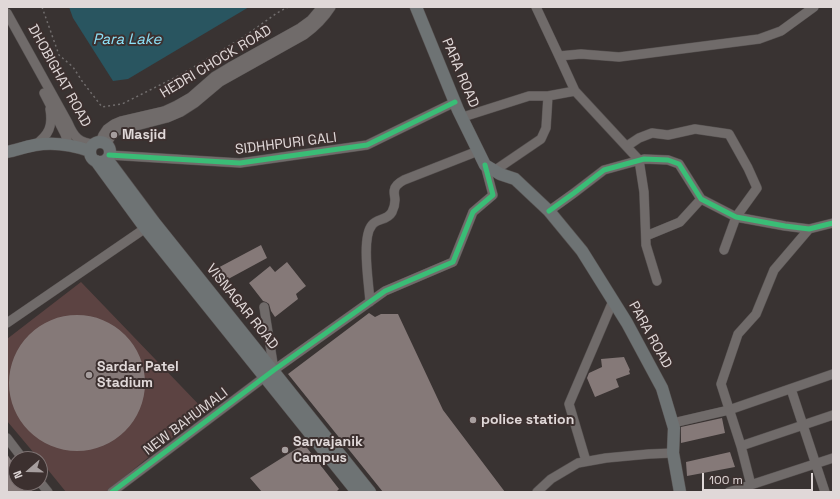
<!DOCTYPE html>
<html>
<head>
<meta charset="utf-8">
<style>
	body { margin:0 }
	#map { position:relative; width:840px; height:499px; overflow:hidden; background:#393332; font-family:"Space Grotesk",sans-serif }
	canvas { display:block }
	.frame { position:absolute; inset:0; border:8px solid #e0d8d8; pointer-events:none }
	.north { position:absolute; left:8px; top:451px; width:40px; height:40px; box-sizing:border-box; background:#3c302f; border:1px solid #7e7373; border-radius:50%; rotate:250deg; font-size:11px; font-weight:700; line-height:16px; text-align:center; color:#e0d8d8 }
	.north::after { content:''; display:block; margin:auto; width:14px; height:18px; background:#a69e9e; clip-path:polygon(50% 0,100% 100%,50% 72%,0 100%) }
	.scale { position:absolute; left:702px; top:473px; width:111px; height:18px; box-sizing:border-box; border:2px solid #e0d8d8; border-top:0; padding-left:5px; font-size:12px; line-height:14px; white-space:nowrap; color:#e0d8d8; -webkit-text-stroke:3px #3c302f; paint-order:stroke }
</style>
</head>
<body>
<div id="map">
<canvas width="840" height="499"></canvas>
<div class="frame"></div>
<div class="north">N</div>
<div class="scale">100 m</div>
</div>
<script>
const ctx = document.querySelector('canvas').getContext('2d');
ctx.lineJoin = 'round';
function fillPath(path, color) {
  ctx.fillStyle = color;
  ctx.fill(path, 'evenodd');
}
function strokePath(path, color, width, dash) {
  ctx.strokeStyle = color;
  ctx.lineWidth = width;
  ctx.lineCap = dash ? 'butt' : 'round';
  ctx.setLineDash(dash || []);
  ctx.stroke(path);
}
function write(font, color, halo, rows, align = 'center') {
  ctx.font = font + ' "Space Grotesk",sans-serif';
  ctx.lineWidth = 4;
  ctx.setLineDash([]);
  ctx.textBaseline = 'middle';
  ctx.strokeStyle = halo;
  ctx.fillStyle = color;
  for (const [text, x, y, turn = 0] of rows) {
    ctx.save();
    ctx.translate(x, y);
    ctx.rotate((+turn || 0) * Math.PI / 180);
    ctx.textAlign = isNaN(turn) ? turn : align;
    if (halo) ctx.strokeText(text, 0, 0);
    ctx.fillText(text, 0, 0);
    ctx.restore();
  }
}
const green = new Path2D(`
	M81,282L205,411L106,492H66L40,460V459H39L7,421V339Z`);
const water = new Path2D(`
	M69,7H249L128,79L113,81L73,18Z`);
const building = new Path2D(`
	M261,245L267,258L219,284L212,271Z
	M287,262L306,286L296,294L298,299L275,317L271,311L269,304L266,302L263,301L249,283L270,266L275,272Z
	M369,313L375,317L381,314H398L443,410L505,492H383L288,374Z
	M9 383a68 68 0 1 1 136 0a68 68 0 1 1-136 0Z
	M624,357L630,370L629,371L630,374L616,379L619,387L595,397L587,378L589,373L602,367L601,359Z
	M722,418L725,433L681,443V427Z
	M304,444L339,489L336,492H262L250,478Z
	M730,452L735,467L687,476L686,462Z
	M7,454L16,468V483H26L33,492H7Z`);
const path = new Path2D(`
	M42,7L59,55L73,67L82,81L102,107L122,104L182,74L242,38L277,13L288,7`);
const minor = new Path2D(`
	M536,7L559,56L575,91L639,160L644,192L646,245L657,281
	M7,13L68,123C74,137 79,143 94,144
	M559,56L581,54L619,57L759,39L781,31L814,7
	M44,93L65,134L69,146
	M463,117L529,96H548L575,91
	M100,142L103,135L107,129L114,124L121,121L164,111L177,105L191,97L215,76L230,67L300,28L311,20L322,7
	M106,144L112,135L117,131L167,118L181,112L195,103L220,82L304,35C315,27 324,18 331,7
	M35,145C49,135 53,126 50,109
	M627,146L639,138L652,133L668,135L695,129L729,134L748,168L757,188L736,217L724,250
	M109,155L240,163L367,145L455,102
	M494,171L541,139L546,128L548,96
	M549,211L574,193L604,170L644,159L668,160L679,164L701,199L736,217L785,226L809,229L833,223
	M646,236L680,222L701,199
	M370,302C369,284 361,238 372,225C377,218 387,221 392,212C394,208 395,204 395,200C395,195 392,190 397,185C399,183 402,181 404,180L478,151
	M264,307L274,370
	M7,323L150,225
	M791,389L825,492
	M673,423L729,410L833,374
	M7,438L23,459
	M741,446L833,415
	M586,461L569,404L613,301
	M40,482L48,492
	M751,485L741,446L721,384L738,334L756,314L774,270L809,229
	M112,492L274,370L385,291L453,262L473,212L493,195L485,165
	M537,492L551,479L578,463L606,458L649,454L673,453
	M729,492L833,458`);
const major = new Path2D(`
	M416,7L458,110L485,165L500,174L515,179L549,211L582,251L627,323L662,388L674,428L673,453L680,492
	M90 152a10 10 0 1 1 20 0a10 10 0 1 1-20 0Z
	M7,152C16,150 25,147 35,145C53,142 73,145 90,151
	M107,159L154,222L370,492
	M96,161L104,172L145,228L357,492`);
const cycleway = new Path2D(`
	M109,155L240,163L367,145L455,102
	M549,211L574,193L604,170L644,159L668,160L679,164L701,199L736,217L785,226L809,229L833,223
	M112,492L274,370L385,291L453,262L473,212L493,195L485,165`);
const markers = [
	[114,135,4,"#a69e9e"],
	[89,375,4,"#a69e9e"],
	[473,420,4,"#a69e9e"],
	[285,450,4,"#a69e9e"]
];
const streetNames = [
	["HEDRI CHOCK ROAD",216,62,-31],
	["PARA ROAD",460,73,67],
	["DHOBIGHAT ROAD",59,76,61],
	["SIDHHPURI GALI",286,144,-7],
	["VISNAGAR ROAD",242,307,51],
	["PARA ROAD",650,335,61],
	["NEW BAHUMALI",186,422,-37]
];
const poiNames = [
	["Masjid",122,135],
	["Sardar Patel",97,367],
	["Stadium",97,383],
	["police station",481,420],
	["Sarvajanik",293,442],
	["Campus",293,458]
];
const waterNames = [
	["Para Lake",127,40]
];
fillPath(green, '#5c4342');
fillPath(water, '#295560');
fillPath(building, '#857978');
strokePath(minor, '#565150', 10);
strokePath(major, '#565150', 13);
strokePath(path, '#716d6d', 1.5, [2, 3]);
strokePath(minor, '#706b6a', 9);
strokePath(major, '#6e7374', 12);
strokePath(cycleway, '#3abd76', 5);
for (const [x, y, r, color] of markers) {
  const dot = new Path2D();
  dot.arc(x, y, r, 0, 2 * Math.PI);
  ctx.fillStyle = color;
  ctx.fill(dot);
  strokePath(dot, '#3c302f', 1.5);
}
write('14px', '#e0d8d8', '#3c302f', streetNames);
write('bold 14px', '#e0d8d8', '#3c302f', poiNames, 'left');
write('italic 15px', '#8de0f7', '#3c302f', waterNames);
</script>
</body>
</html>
